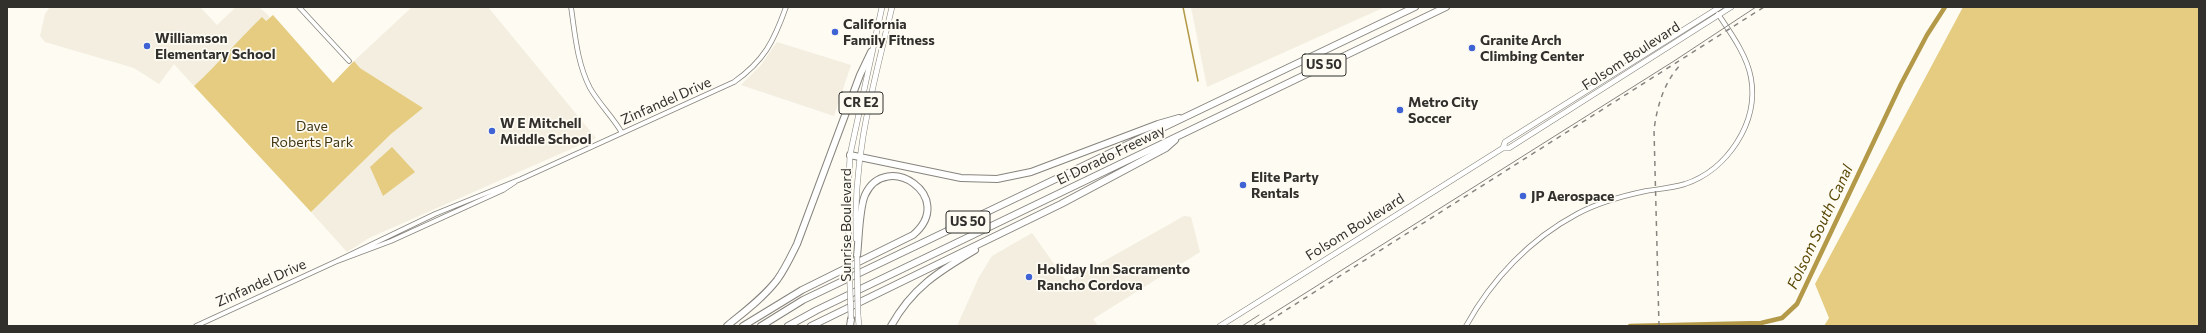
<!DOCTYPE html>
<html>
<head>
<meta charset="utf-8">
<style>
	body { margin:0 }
	#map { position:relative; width:2206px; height:333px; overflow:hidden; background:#fdfbf2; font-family:Commissioner,sans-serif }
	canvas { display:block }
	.frame { position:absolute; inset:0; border:8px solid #31302d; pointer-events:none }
</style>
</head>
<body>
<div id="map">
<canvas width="2206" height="333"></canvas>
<div class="frame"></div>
</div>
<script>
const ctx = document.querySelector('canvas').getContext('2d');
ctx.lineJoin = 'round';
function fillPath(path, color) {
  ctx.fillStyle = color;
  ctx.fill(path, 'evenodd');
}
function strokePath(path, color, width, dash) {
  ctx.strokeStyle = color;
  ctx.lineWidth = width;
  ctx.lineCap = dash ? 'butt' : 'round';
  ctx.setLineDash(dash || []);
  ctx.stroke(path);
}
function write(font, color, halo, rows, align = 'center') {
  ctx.font = font + ' Commissioner,sans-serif';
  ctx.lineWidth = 3.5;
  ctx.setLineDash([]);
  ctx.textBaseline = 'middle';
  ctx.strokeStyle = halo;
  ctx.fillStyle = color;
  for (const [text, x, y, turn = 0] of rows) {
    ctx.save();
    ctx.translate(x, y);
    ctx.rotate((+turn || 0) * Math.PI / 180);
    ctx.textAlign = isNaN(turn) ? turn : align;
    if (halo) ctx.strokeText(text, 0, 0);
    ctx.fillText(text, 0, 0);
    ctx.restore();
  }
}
const built = new Path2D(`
	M50,7H200L217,25L236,7H259L270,17L227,51L223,59L194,86L174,64L159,84L134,68L45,42L40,36L45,14Z
	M412,7H488L596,138L369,238L347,252L311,212L391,134L423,108L360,68L354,61Z
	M1191,7H1385L1207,87Z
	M777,42L851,65L834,116L741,85L761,65Z
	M1184,216L1191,217L1200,252L1093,319L1098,326H957L979,277L992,256L1032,233L1067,282Z`);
const green = new Path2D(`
	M1963,7H2199V326H1824L1829,318L1815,284Z
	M273,15L333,83L354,61L360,68L423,108L391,134L311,212L194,86C218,64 238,40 262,17L266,21Z
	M392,147L415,172L383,196L370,167Z`);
const stream = new Path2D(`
	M1183,7L1198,81`);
const canal = new Path2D(`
	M1630,326L1761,323L1782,318L1797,304L1901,84L1927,35L1945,7`);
const minor = new Path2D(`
	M299,7L349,61
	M571,7C575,34 577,63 590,88C599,104 613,117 622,133
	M335,262L435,214L521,179L734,82C764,61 774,41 786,7
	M196,326L335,262L391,241L503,190L515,182
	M1466,326C1492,279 1530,239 1577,214C1599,202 1622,196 1646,191C1659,189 1672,188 1685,184C1727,170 1759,123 1751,78C1747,55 1730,32 1718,14`);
const major = new Path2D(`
	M1503,148H1509L1731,7
	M856,239C853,155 873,87 892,7
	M849,256L848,200L850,155L882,7
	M858,315L859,326
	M1220,326L1503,148L1505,142L1720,7`);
const highway = new Path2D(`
	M850,155L961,178L997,179L1031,172L1158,124L1179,118
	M727,326C744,312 763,298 777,280C785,269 791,256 797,244L860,75L871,52
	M743,326L802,290L913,235C958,197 886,149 865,195C859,209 859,239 857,256
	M761,326L803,300L1415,7
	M788,326L817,310L1446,7
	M811,326L1061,204L1166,148L1175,140
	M850,326L851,319
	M891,326C912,288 938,272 975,250`);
const tram = new Path2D(`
	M1242,326L1259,315
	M1253,326L1674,61L1756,7`);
const rail = new Path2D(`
	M1261,326L1764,7
	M1659,326L1654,130C1657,106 1664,82 1681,64`);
const majorBridge = new Path2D(`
	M849,256L851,319
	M857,256L858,315`);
const markers = [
	[835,32,4,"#3f63d5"],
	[147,46,4,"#3f63d5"],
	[1472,48,4,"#3f63d5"],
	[1400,110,4,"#3f63d5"],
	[492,131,4,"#3f63d5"],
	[1243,185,4,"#3f63d5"],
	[1523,196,4,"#3f63d5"],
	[1029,277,4,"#3f63d5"]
];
const shields = [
	[1324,65,44],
	[861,103,44],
	[968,222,44]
];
const shieldNames = [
	["US 50",1324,65],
	["CR E2",861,103],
	["US 50",968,222]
];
const poiNames = [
	["California",843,24],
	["Family Fitness",843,40],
	["Williamson",155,38],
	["Elementary School",155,54],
	["Granite Arch",1480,40],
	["Climbing Center",1480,56],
	["Metro City",1408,102],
	["Soccer",1408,118],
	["W E Mitchell",500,123],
	["Middle School",500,139],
	["Elite Party",1251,177],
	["Rentals",1251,193],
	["JP Aerospace",1531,196],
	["Holiday Inn Sacramento",1037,269],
	["Rancho Cordova",1037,285]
];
const streetNames = [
	["Folsom Boulevard",1631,56,-33],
	["Zinfandel Drive",666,101,-24],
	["El Dorado Freeway",1111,155,-26],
	["Sunrise Boulevard",846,225,-90],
	["Folsom Boulevard",1355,227,-32],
	["Zinfandel Drive",261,283,-24]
];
const parkNames = [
	["Dave",312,126],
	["Roberts Park",312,142]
];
const waterNames = [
	["Folsom South Canal",1820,227,-65]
];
fillPath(built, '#f3eedf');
fillPath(green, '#e5cc81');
strokePath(stream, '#b39948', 1.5);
strokePath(canal, '#b39948', 4.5);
strokePath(minor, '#87847d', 5.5);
strokePath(major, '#87847d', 6);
strokePath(highway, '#87847d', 8);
strokePath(minor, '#fff', 4);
strokePath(major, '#fff', 5);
strokePath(highway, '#fff', 6);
strokePath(tram, '#878580', 1);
strokePath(rail, '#878580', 1.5, [5, 5]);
strokePath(majorBridge, '#87847d', 6, []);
strokePath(majorBridge, '#fff', 5);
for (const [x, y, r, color] of markers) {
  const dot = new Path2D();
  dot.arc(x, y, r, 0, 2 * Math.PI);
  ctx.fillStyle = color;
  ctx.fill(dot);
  strokePath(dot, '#fdfbf2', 1.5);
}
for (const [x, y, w] of shields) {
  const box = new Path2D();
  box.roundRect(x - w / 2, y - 11, w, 22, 3);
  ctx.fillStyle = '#fdfbf2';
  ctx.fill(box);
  strokePath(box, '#31302d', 1);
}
write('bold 13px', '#31302d', null, shieldNames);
write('bold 14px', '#31302d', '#fdfbf2', poiNames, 'left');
write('14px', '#31302d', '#fdfbf2', streetNames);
write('14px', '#423613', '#fdfbf2', parkNames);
write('italic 15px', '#584602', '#fdfbf2', waterNames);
</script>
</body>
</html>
